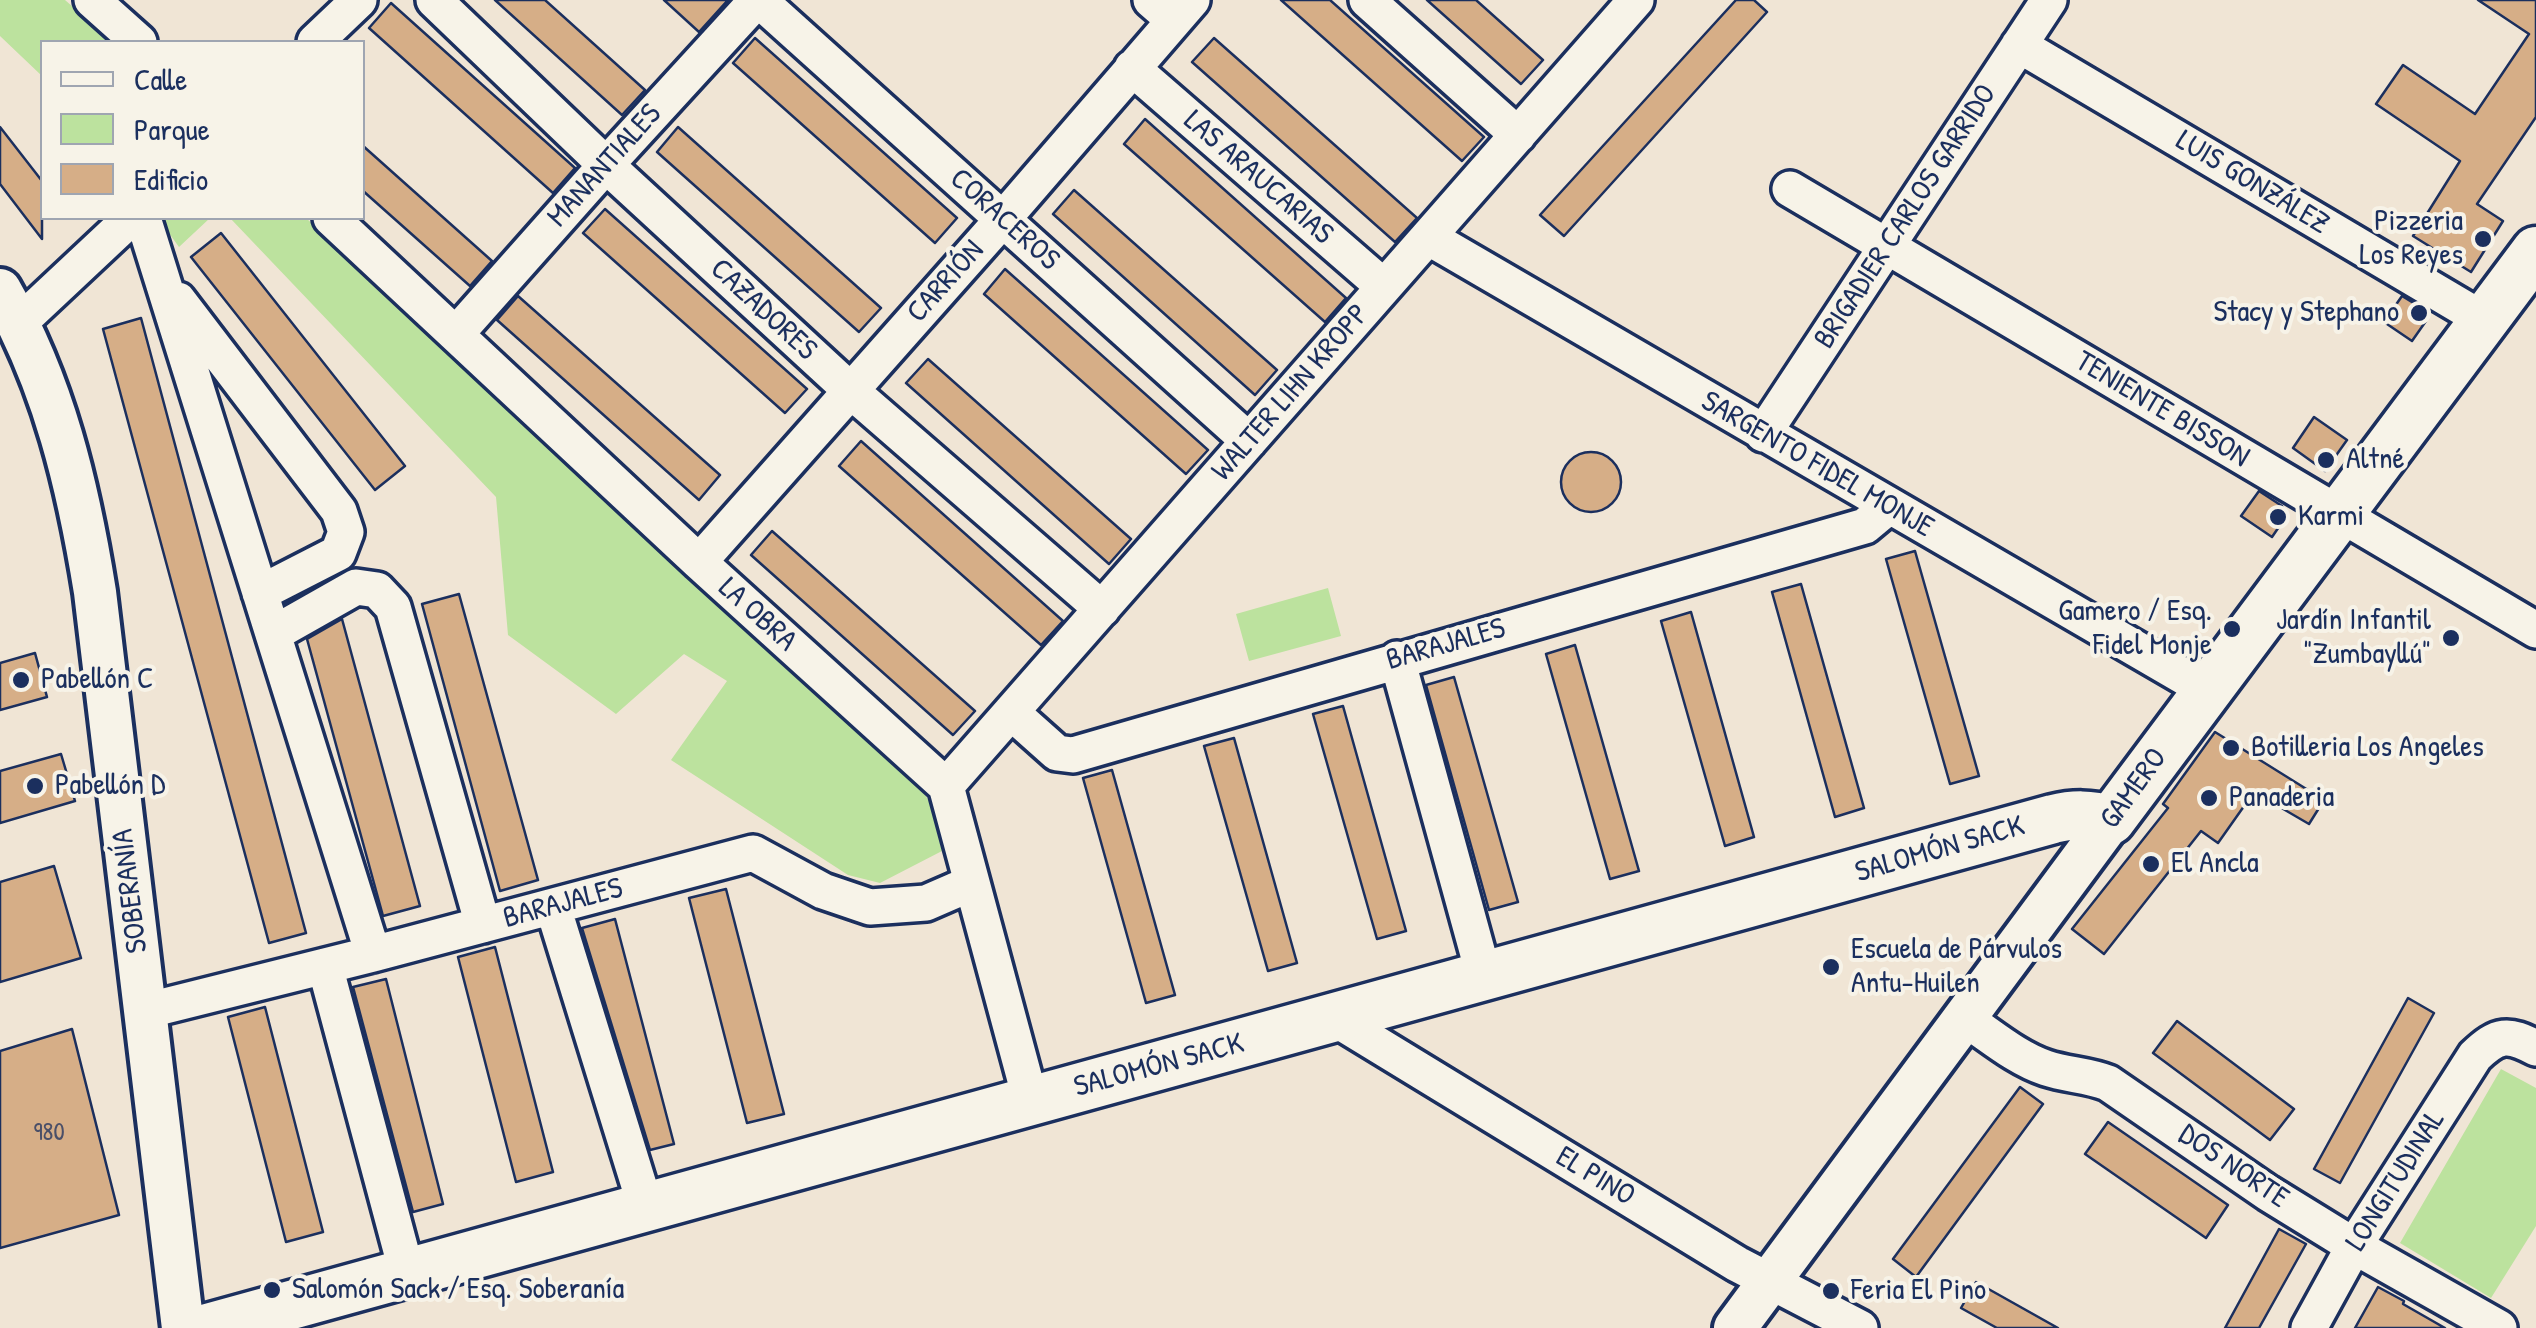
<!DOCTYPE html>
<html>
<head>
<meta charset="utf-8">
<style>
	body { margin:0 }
	#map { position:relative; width:2536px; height:1328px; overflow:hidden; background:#f0e5d5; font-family:"Patrick Hand",sans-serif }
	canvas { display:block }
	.legend { position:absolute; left:40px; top:40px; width:325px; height:180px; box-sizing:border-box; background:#f7f3e8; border:2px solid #9fa5b1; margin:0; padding:12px 18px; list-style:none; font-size:30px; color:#1b2f5e }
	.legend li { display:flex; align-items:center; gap:20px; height:50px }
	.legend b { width:50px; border:2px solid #9fa5b1 }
</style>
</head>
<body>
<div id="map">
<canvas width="2536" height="1328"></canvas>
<ul class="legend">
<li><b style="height:12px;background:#f7f3e8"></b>Calle</li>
<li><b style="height:28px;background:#bce29e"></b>Parque</li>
<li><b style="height:28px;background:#d6ae87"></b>Edificio</li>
</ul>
</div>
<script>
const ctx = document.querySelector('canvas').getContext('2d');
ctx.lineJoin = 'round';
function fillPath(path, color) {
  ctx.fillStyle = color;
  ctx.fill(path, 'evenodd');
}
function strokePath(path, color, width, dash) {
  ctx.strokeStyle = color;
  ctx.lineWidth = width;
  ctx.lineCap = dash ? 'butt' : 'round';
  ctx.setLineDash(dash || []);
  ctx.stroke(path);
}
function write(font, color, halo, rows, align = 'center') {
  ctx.font = font + ' "Patrick Hand",sans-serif';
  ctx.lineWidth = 8;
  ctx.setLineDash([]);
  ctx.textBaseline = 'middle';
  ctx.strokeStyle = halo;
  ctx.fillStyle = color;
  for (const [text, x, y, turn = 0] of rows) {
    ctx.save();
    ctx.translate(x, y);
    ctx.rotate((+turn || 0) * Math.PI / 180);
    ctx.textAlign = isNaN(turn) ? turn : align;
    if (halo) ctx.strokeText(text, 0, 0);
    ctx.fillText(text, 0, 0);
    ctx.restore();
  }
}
const green = new Path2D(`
	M0,0H65L113,42H42V76L0,36Z
	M158,218H210L179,247Z
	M230,218H306L912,774L929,801L942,851L880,883L848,875L671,760L727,681L684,654L616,714L508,635L496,497Z
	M1328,588L1341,636L1249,661L1236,614Z
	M2501,1069L2536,1088V1226L2491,1298L2400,1243Z`);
const building = new Path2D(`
	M495,0H545L645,90L622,115Z
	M664,0H728L699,32Z
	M1281,0H1330L1484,137L1462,161Z
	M1427,0H1476L1543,60L1521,84Z
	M1736,0H1754L1767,12L1564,236L1540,215Z
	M2478,0H2536V117L2477,204L2503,221L2471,272L2413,236L2460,161L2376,104L2403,65L2475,114L2529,34Z
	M391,3L575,168L553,193L369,28Z
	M755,38L957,218L935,243L733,63Z
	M1214,38L1417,218L1395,242L1192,62Z
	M1145,119L1346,298L1325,322L1124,144Z
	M0,127L42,181V239L0,184Z
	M678,127L881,308L859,332L657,152Z
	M362,145L492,261L470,286L362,190Z
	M1074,190L1277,370L1255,395L1053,214Z
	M605,209L807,389L785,413L583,233Z
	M221,233L405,466L375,490L191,257Z
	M1005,269L1208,450L1186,474L984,294Z
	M518,296L720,475L699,500L497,320Z
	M2402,296L2425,310L2426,321L2412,341L2384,322Z
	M141,318L306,933L269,943L103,329Z
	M928,359L1131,539L1109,564L906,383Z
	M2314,417L2347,440L2325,471L2293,448Z
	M861,441L1063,621L1041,645L839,466Z
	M1561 482a30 30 0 1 1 60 0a30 30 0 1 1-60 0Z
	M2259,491L2282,506L2285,518L2272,537L2241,516Z
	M772,531L975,711L953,735L751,555Z
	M1915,551L1979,776L1950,784L1886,559Z
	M1801,584L1864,808L1835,817L1772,592Z
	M459,594L538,880L500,891L422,604Z
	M1691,612L1754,837L1725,846L1661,621Z
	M342,619L420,906L383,916L307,639Z
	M1575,645L1639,871L1610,879L1546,654Z
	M35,653L47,697L0,710V663Z
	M1454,677L1518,902L1489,910L1426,685Z
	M1343,706L1406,931L1377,939L1313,714Z
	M2215,732L2324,800L2309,824L2254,792L2218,843L2201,831L2104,954L2072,929L2168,808L2163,804Z
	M1234,738L1297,963L1268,971L1204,746Z
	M61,754L75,801L0,823V771Z
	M1112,770L1175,995L1146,1003L1083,778Z
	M54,866L81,958L0,982V882Z
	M726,889L784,1114L747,1123L689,898Z
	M615,919L674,1144L650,1150L582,928Z
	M495,947L553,1172L516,1182L458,957Z
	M386,979L443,1204L413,1212L353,987Z
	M2408,998L2434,1013L2340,1183L2314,1169Z
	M265,1007L323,1232L286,1242L228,1017Z
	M2177,1021L2294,1109L2270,1140L2153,1053Z
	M72,1029L119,1215L0,1248V1051Z
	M2020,1087L2043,1104L1916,1277L1893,1259Z
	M2108,1122L2228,1205L2206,1238L2085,1154Z
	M2279,1229L2306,1244L2259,1328H2225Z
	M1976,1282L2058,1328H1997L1961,1308Z
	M2378,1287L2404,1301L2403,1304L2445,1328H2355Z`);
const minor = new Path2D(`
	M92,0L139,42
	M434,0L606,165L850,390L1102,609
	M759,0L1249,441
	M1151,0L1174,20
	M1367,0L1518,135
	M315,42L359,0
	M2019,45L2484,320
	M1132,68L1384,287
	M1790,189L2536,630
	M143,218L373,954
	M331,218L699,562L946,786L1031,1102
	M1428,237L2207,690
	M178,300L339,511L346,532L338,553L260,593
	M18,324L131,218
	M456,334L606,165L757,0
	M1763,434L2049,0
	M699,562L1003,219L1192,0
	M273,634L356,587L377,590L393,607L483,925
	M1397,659L1484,976
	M1011,712L1057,753L1073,755L1865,526L1889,506
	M946,786L1636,0
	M553,907L646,1208
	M325,966L407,1273
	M145,1011L373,954L753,853L823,891L870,907L926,903L972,883
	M1334,1018L1737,1264L1860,1328
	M1964,1018C1990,1035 2016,1058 2046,1068C2067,1075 2088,1075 2108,1083L2268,1193L2354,1246L2499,1328
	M2309,1328L2354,1246L2475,1056C2498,1034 2508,1033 2536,1048`);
const tertiary = new Path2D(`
	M0,290C54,384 78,486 95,592L183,1328
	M1735,1328L2111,820`);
const secondary = new Path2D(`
	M208,1328L2053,819C2074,814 2090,814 2111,820L2536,251`);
const markers = [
	[2483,239,10,"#1b2f5e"],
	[2419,313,10,"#1b2f5e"],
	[2326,460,10,"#1b2f5e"],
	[2278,517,10,"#1b2f5e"],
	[2232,629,10,"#1b2f5e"],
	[2451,638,10,"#1b2f5e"],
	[21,680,10,"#1b2f5e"],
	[2231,748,10,"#1b2f5e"],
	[35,786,10,"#1b2f5e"],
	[2209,798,10,"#1b2f5e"],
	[2151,864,10,"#1b2f5e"],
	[1831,967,10,"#1b2f5e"],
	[272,1290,10,"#1b2f5e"],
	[1831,1291,10,"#1b2f5e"]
];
const numberNames = [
	["980",49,1133]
];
const streetNames = [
	["MANANTIALES",605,166,-48],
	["LAS ARAUCARIAS",1258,178,41],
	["LUIS GONZÁLEZ",2252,183,31],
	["BRIGADIER CARLOS GARRIDO",1906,217,-57],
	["CORACEROS",1004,220,42],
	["CARRIÓN",946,282,-48],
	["CAZADORES",763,310,43],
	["WALTER LIHN KROPP",1291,393,-49],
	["TENIENTE BISSON",2162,410,31],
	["SARGENTO FIDEL MONJE",1817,465,30],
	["LA OBRA",757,615,42],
	["BARAJALES",1446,645,-16],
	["GAMERO",2134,789,-54],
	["SALOMÓN SACK",1940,850,-16],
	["SOBERANÍA",131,891,-97],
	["BARAJALES",563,904,-15],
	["SALOMÓN SACK",1159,1066,-15],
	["DOS NORTE",2233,1167,34],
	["EL PINO",1595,1177,31],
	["LONGITUDINAL",2396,1181,-58]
];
const poiNames = [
	["Pizzeria",2463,222,"right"],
	["Los Reyes",2463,256,"right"],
	["Stacy y Stephano",2399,313,"right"],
	["Altné",2346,460],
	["Karmi",2298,517],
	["Gamero / Esq.",2212,612,"right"],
	["Fidel Monje",2212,646,"right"],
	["Jardín Infantil",2431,621,"right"],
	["\"Zumbayllú\"",2431,655,"right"],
	["Pabellón C",41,680],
	["Botilleria Los Angeles",2251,748],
	["Pabellón D",55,786],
	["Panaderia",2229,798],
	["El Ancla",2171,864],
	["Escuela de Párvulos",1851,950],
	["Antu-Huilen",1851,984],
	["Salomón Sack / Esq. Soberanía",292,1290],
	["Feria El Pino",1851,1291]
];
fillPath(green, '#bce29e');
fillPath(building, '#d6ae87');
strokePath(building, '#1b2f5e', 2.5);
strokePath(minor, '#1b2f5e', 42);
strokePath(tertiary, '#1b2f5e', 50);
strokePath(secondary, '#1b2f5e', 55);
strokePath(minor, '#f7f3e8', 35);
strokePath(tertiary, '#f7f3e8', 42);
strokePath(secondary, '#f7f3e8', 48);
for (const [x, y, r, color] of markers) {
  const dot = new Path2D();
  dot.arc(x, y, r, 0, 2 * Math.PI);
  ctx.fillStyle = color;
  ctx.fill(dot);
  strokePath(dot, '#f7f3e8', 4);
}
write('25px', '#4a4f68', null, numberNames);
write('30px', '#1b2f5e', '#f7f3e8', streetNames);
write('30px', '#1b2f5e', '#f7f3e8', poiNames, 'left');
</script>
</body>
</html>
